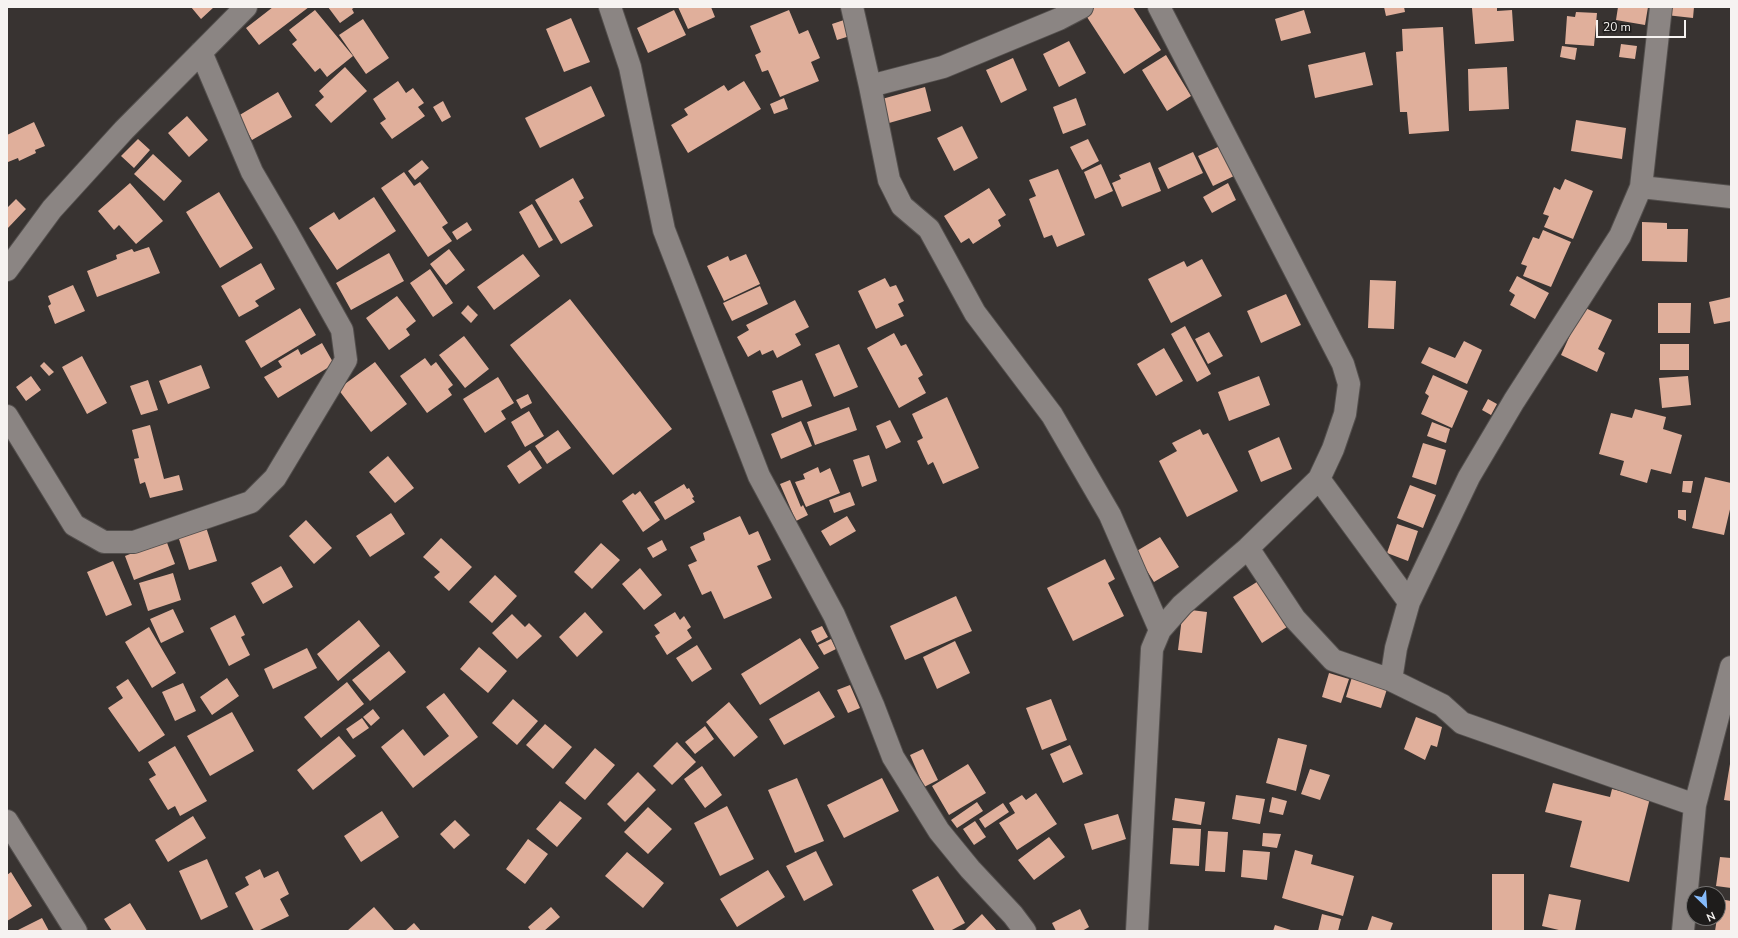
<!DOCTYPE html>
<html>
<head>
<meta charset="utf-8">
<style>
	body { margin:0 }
	#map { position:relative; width:1738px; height:938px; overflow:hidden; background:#383331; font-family:"Nunito Sans",sans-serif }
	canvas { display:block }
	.frame { position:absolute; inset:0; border:8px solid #f6f3f1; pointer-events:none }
	.north { position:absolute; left:1686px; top:886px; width:40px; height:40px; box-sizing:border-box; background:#1e1c1b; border:1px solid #747271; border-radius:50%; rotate:155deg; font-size:11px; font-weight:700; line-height:16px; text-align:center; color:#f6f3f1 }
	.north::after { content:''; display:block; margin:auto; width:14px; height:18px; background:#85bbfb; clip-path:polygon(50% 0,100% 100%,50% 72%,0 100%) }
	.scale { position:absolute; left:1596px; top:20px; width:90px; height:18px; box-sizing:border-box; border:2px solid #f6f3f1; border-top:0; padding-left:5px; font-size:12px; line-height:14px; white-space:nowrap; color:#f6f3f1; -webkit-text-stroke:3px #1e1c1b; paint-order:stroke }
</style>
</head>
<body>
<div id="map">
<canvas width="1738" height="938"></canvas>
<div class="frame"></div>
<div class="north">N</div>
<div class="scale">20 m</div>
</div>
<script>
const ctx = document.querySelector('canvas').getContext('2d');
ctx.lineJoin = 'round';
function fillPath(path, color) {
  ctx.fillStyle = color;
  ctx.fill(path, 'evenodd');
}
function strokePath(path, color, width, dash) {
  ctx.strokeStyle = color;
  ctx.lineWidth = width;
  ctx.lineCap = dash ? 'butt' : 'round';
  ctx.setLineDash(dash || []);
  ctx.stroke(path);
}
const building = new Path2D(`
	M191,7H214L201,19Z
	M273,7H309L259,45L246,28Z
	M328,7H355L352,9L354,13L340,23Z
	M678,7H711L715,17L688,29Z
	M1095,7H1133L1161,50L1124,74L1085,14Z
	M1384,7H1404L1405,12L1386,16Z
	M1497,7V11L1512,10L1514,41L1475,44L1472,8Z
	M1618,7H1648L1645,25L1616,20Z
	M1666,7H1694L1693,18L1666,15Z
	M315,10L353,56L327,77L320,68L315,72L292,44L297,40L289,30Z
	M674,10L686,35L648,53L637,28Z
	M789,10L799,34L808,30L820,58L811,62L819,81L780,97L768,70L762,72L755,55L761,52L750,26Z
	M1304,10L1311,33L1281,41L1275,19Z
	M1576,12L1597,13L1594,46L1565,44L1567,16L1575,17Z
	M571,18L590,62L564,72L546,29Z
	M363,19L389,58L366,74L339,35Z
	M847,19L853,35L837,40L832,24Z
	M1443,27L1449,131L1409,134L1407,112H1400L1396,52L1403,51L1402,29Z
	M1069,41L1086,73L1059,87L1043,54Z
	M1621,44L1637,46L1635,59L1619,57Z
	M1562,46L1577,48L1575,60L1560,57Z
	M1365,52L1373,85L1315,98L1308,65Z
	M1166,55L1191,96L1167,111L1142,70Z
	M1013,58L1027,90L1001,103L986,70Z
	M345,67L367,91L331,123L315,105L324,97L319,91Z
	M1507,67L1509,109L1469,111L1468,69Z
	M398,81L406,93L413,88L424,103L418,107L425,116L392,139L380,123L386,119L373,99Z
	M744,81L761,109L688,153L671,125L688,115L684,109L724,85L728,91Z
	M591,86L605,116L540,148L525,118Z
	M925,87L931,111L889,123L882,99Z
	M278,92L292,117L252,140L238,116Z
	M784,98L788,109L774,114L770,104Z
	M1076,98L1086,125L1063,134L1053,107Z
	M443,101L451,117L442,122L433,107Z
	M187,116L208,140L189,157L168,133Z
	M1576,120L1626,128L1622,159L1571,151Z
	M34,122L45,146L35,150L36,153L19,161L18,158L8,162L7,135Z
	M962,126L978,158L954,171L937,138Z
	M138,139L150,150L134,168L121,156Z
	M1088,139L1099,161L1082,170L1070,147Z
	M1220,146L1234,176L1213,186L1198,156Z
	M1193,152L1203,173L1168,189L1158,168Z
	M153,154L182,181L164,201L134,174Z
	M422,160L429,168L415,180L408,171Z
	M1150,162L1161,191L1122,207L1112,183L1121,179L1119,175Z
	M1101,164L1113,191L1095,199L1084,172Z
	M1058,169L1085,235L1057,247L1052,235L1044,238L1029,199L1036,196L1029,180Z
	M404,172L414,186L420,182L448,223L442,227L452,241L428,257L381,188Z
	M573,178L584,198L579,201L593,226L561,244L535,200Z
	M1565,179L1593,191L1573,239L1544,227L1549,216L1543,214L1554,187L1560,190Z
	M130,183L163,221L136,244L119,225L114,230L98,211Z
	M1228,183L1236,200L1212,213L1203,197Z
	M989,188L1006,215L998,220L1001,226L973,244L969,238L961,243L944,216Z
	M219,192L253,248L220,268L186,212Z
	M374,197L396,231L337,270L309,228L334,212L339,220Z
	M16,199L26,209L7,229V208Z
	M532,204L553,240L539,248L519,212Z
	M467,222L472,230L457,240L452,232Z
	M1642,222L1667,223V229H1688L1687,262L1642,261Z
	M1543,230L1571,242L1551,287L1523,276L1527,266L1521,264L1533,237L1539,239Z
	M149,247L160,273L97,297L87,271L117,259L116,255L132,249L134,252Z
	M449,249L465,270L446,285L430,264Z
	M389,253L404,281L351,310L336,283Z
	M523,254L540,276L494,310L477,287Z
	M746,254L760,284L724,301L707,266L728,256L730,261Z
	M1202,259L1222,296L1171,323L1148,279L1184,261L1187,267Z
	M261,263L275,289L255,301L259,306L239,317L221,286Z
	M430,269L453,303L433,317L410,283Z
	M1517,276L1549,293L1535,319L1510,305L1515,295L1509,291Z
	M885,278L890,287L896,285L904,301L898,304L904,316L876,329L858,291Z
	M1370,280L1396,281L1394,329L1368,328Z
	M73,285L85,311L55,324L48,306L51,304L48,296Z
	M760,286L768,304L732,321L723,303Z
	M1286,294L1301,325L1261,343L1247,311Z
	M397,296L416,321L406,329L410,335L389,350L366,318Z
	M1731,297V321L1714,324L1709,302Z
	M570,299L672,429L613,475L510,345Z
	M795,300L809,327L795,334L801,345L777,358L773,350L762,355L760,350L748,357L737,337L749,330L746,325Z
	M1658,303H1691L1690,333H1658Z
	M468,305L478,315L471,323L461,313Z
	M1583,307L1612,320L1598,349L1605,353L1597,372L1561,355Z
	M300,308L316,335L261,368L245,341Z
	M1185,326L1211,374L1197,382L1171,334Z
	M1209,332L1223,356L1208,364L1195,339Z
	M894,333L901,346L906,344L923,375L918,378L926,393L899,408L867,348Z
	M464,336L489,369L465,388L439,355Z
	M1464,341L1482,350L1467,384L1421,363L1429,347L1455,358Z
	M322,343L334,364L278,398L264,377L282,367L278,361L298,349L301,355Z
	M839,344L858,387L834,397L815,354Z
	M1660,344H1689V370H1660Z
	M1164,348L1183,381L1156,396L1137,364Z
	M82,356L107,403L87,414L62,367Z
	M425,358L431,366L436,362L453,385L448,389L452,395L427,413L400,376Z
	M44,362L54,372L49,376L40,366Z
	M375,362L407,404L371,432L338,389Z
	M201,365L210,388L168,404L159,381Z
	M1433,375L1468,391L1452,428L1421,414L1429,396L1425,393Z
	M31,376L41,390L26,401L16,387Z
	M1259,376L1270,405L1229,421L1218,392Z
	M1688,376L1691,405L1662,408L1659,378Z
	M498,377L514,403L501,411L506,419L485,433L463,399Z
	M148,380L158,410L141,415L130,386Z
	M802,380L812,406L782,418L772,391Z
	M528,394L532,403L521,409L516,400Z
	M947,397L979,468L943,484L933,462L928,465L917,441L923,438L912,414Z
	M1488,399L1497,404L1491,415L1482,410Z
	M849,407L857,430L815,445L807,422Z
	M1635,409L1666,417L1663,429L1682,435L1671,474L1651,469L1647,483L1620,475L1624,461L1599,454L1611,413L1632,418Z
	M529,411L544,436L525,447L511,422Z
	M890,420L901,442L886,449L876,426Z
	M801,421L812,446L781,459L771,434Z
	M1432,422L1450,429L1446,443L1427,436Z
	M150,425L164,479L179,475L183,490L150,498L145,482L140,484L134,459L139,458L132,430Z
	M1200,429L1203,435L1208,433L1238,491L1187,517L1159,461L1177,451L1172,443Z
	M558,430L571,448L547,464L535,446Z
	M1279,437L1292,469L1261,482L1248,451Z
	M1423,443L1446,450L1436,485L1412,477Z
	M530,450L542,468L519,484L507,466Z
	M869,455L877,481L862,487L853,460Z
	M388,456L414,488L395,503L369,472Z
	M818,467L820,473L830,468L840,493L806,507L795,482L805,479L803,474Z
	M1705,477L1731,483V505L1724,535L1692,528Z
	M790,480L801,507L803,505L808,515L796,521L780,484Z
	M1683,481H1693L1691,493L1682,492Z
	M684,484L687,489L689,488L694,497L692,498L695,502L665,520L654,502Z
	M1410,485L1436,495L1423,528L1397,518Z
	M640,491L660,520L643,532L622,501L633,493L635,495Z
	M850,492L855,505L834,513L829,500Z
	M1678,510H1686V521L1678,518Z
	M391,513L405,534L370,557L356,536Z
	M740,516L749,535L758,531L771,560L757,566L772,598L724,619L711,591L702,595L688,565L697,561L690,547L705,540L703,533Z
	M847,516L856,531L830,546L821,531Z
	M306,520L332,548L314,564L289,536Z
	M1397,524L1418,531L1408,561L1387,553Z
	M206,527L217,561L189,570L178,536Z
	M1160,537L1179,567L1154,582L1135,552Z
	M441,538L472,567L449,591L434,577L440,572L423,557Z
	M166,540L175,564L134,580L125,556Z
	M662,540L667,550L653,558L647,548Z
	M601,543L620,560L592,589L574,572Z
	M1105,559L1115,579L1108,583L1124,616L1073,641L1047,588Z
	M113,561L132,605L106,616L87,572Z
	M281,566L293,587L263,604L251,583Z
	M640,568L662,595L644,610L622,584Z
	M173,573L181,600L148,611L139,583Z
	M495,575L517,596L492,623L469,602Z
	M1260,580L1290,625L1262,643L1233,597Z
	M956,596L972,631L905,660L890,626Z
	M173,609L184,632L161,643L150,619Z
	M1183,609L1207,612L1202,653L1178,650Z
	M585,612L603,632L577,657L559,637Z
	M675,612L680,620L684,616L691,627L687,630L692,638L667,655L655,636L660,633L654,625Z
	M512,614L525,627L529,623L542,636L517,659L492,633Z
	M235,615L245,635L241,637L250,655L229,666L210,628Z
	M359,620L380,646L338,681L317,654Z
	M822,626L828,637L817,643L811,631Z
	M149,627L176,673L152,688L125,642Z
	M800,638L819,668L760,705L741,674Z
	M831,639L836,649L824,655L818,645Z
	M955,641L970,673L937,689L923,657Z
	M697,645L712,669L692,682L676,658Z
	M479,647L507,671L488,693L460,669Z
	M307,648L317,668L273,689L264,669Z
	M389,651L406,672L370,701L352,680Z
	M1329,673L1349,679L1341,703L1322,697Z
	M1352,677L1387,689L1381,708L1346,697Z
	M227,678L239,696L212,715L200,697Z
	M128,679L165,735L139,752L108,708L123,698L116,687Z
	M347,682L364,704L321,738L304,717Z
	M183,683L196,711L175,721L162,692Z
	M850,685L860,708L848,713L837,690Z
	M819,691L835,717L784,745L769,719Z
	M444,693L478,737L413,788L381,747L403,729L424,756L449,736L426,707Z
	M513,699L538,721L517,745L492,723Z
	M1051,699L1067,740L1042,750L1026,708Z
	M729,702L758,737L734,757L706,722Z
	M373,709L380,718L371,726L363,717Z
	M232,712L254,751L210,776L187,736Z
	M1416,717L1442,727L1437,747L1431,745L1425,760L1404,749Z
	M362,718L369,728L353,739L346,729Z
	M545,724L572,747L553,769L526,745Z
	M705,726L714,739L695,754L685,742Z
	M339,736L356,756L313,790L297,770Z
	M1278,738L1307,745L1296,791L1266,783Z
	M677,742L696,762L672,785L653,766Z
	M1070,745L1083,774L1063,783L1050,754Z
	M175,746L207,801L180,816L175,806L168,810L149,779L156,775L148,762Z
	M595,748L615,765L585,800L565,783Z
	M923,749L938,780L924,787L910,755Z
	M968,764L986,793L949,815L932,786Z
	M1730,764H1731V801L1724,800Z
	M702,766L722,795L705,808L684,779Z
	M1310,769L1330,775L1320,800L1301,794Z
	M638,772L656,790L625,822L607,804Z
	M797,778L824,841L795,853L768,790Z
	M882,778L899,811L844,838L827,805Z
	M1553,783L1610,797L1612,789L1650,798L1629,882L1570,867L1582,821L1545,812Z
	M1036,793L1057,824L1017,850L999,823L1015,813L1009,803L1022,795L1026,800Z
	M1236,795L1265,799L1260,824L1232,819Z
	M1272,797L1287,801L1283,815L1269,812Z
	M1175,798L1205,802L1201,825L1172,820Z
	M560,801L582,818L557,847L536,829Z
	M977,802L983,811L957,828L951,820Z
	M1003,803L1009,812L985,828L979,819Z
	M727,806L754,859L720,876L694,823Z
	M648,807L672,829L648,854L624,832Z
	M382,811L399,837L361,862L344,836Z
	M1118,814L1126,839L1092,850L1084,824Z
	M193,816L206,838L168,862L155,840Z
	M455,820L470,835L454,849L440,834Z
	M975,821L986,837L974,845L963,829Z
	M1173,828L1201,829L1199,866L1170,864Z
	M1208,831L1228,832L1225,872L1205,871Z
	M1263,833L1281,834L1277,848L1262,846Z
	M1049,837L1065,857L1034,880L1018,860Z
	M528,839L548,854L525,884L506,869Z
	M1243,850L1270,852L1267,880L1241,877Z
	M1295,850L1313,855L1311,864L1354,876L1343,916L1282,898Z
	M816,851L833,885L804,901L786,866Z
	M627,852L664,883L643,908L605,876Z
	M1720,857L1731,858V888L1716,886Z
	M207,859L228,907L201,920L179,871Z
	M260,869L264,878L278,871L289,894L280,899L289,916L258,931H254L235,893L249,885L245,877Z
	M768,870L785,897L737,927L720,899Z
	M11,872L32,906L7,921V875Z
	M1492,874H1524V931H1492Z
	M938,876L965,923L950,931H935L912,890Z
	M1549,894L1581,900L1575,931H1563L1542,926Z
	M1720,899L1731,901V931H1715Z
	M130,903L147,931H112L104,919Z
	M374,907L395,931H347Z
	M551,907L560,917L544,931H531L528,927Z
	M1080,909L1089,927L1082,931H1056L1052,923Z
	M982,914L997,931H964Z
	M1322,914L1341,919L1338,931H1318Z
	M1372,916L1393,923L1390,931H1367Z
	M42,918L49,931H16Z
	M414,923L421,931H405Z
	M1275,925L1294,931H1273Z`);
const street = new Path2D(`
	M610,7L630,67L664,230L759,476L834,615L873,705L893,757L939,831L970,869L1013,915L1025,931
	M852,7L870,86L889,180L902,206L929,229L975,313L1052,415L1110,515L1160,630
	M870,86L943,67L1059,19L1082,7
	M1641,187L1731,197
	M7,270L52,209L124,130L246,7
	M7,416L74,525L104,542H134L251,502L275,478L346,360L342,330L286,230L252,172L201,52
	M1319,479L1409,602
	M1248,548L1295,619L1333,660L1391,680L1442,705L1462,723L1695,805
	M1391,680L1396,648L1409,602L1469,477L1514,401L1620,236L1641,187L1661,7
	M7,821L76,931
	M1137,931L1152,649L1160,630L1182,605L1248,548L1319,479L1333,449L1345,414L1349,384L1343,364L1159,7
	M1683,931L1695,805L1731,667`);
fillPath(building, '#e0af9b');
strokePath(street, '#534f4d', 24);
strokePath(street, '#8b8583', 22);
</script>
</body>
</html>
